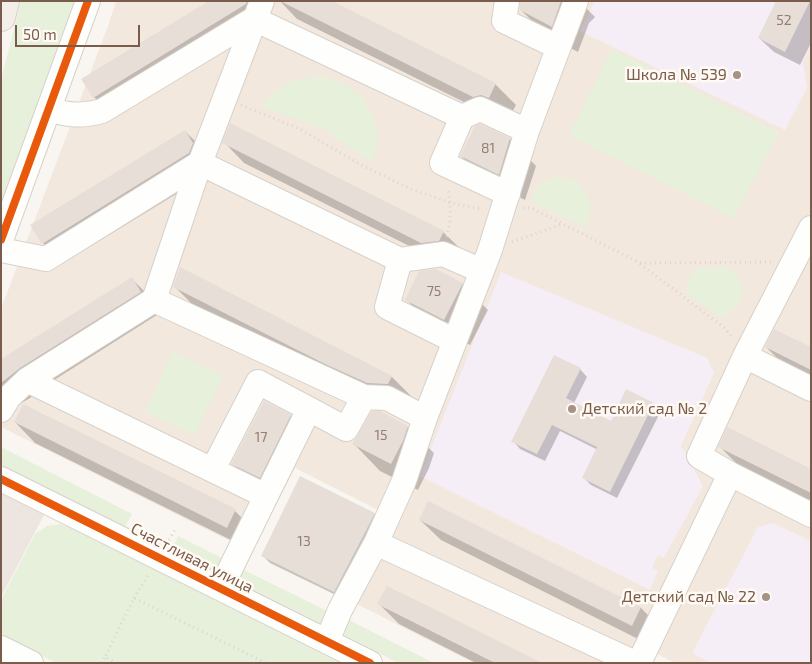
<!DOCTYPE html>
<html>
<head>
<meta charset="utf-8">
<style>
	body { margin:0 }
	#map { position:relative; width:812px; height:664px; overflow:hidden; background:#f9f5f0; font-family:"Exo 2",sans-serif }
	canvas { display:block }
	.frame { position:absolute; inset:0; border:2px solid #7a5c4d; pointer-events:none }
	.scale { position:absolute; left:15px; top:25px; width:125px; height:22px; box-sizing:border-box; border:2px solid #7a5c4d; border-top:0; padding-left:6px; font-size:15px; line-height:18px; white-space:nowrap; color:#7a5c4d; -webkit-text-stroke:4px #fffaf3; paint-order:stroke }
</style>
</head>
<body>
<div id="map">
<canvas width="812" height="664"></canvas>
<div class="frame"></div>
<div class="scale">50 m</div>
</div>
<script>
const ctx = document.querySelector('canvas').getContext('2d');
ctx.lineJoin = 'round';
function fillPath(path, color) {
  ctx.fillStyle = color;
  ctx.fill(path, 'evenodd');
}
function strokePath(path, color, width, dash) {
  ctx.strokeStyle = color;
  ctx.lineWidth = width;
  ctx.lineCap = dash ? 'butt' : 'round';
  ctx.setLineDash(dash || []);
  ctx.stroke(path);
}
function write(font, color, halo, rows, align = 'center') {
  ctx.font = font + ' "Exo 2",sans-serif';
  ctx.lineWidth = 5;
  ctx.setLineDash([]);
  ctx.textBaseline = 'middle';
  ctx.strokeStyle = halo;
  ctx.fillStyle = color;
  for (const [text, x, y, turn = 0] of rows) {
    ctx.save();
    ctx.translate(x, y);
    ctx.rotate((+turn || 0) * Math.PI / 180);
    ctx.textAlign = isNaN(turn) ? turn : align;
    if (halo) ctx.strokeText(text, 0, 0);
    ctx.fillText(text, 0, 0);
    ctx.restore();
  }
}
const residential = new Path2D(`
	M116,1H811V663H675L657,654L652,663H474L343,597L384,513L295,468L252,552L1,427V309L108,26Z`);
const industrial = new Path2D(`
	M1,493L44,515L1,597Z`);
const education = new Path2D(`
	M595,1H811V46L803,62L807,88L785,130L580,31Z
	M501,272L707,358L714,373L681,446L703,486L664,558L658,555L652,568L658,571L650,590L420,476Z
	M773,523L811,541V663H711L692,653L758,527Z`);
const green = new Path2D(`
	M21,1H78L1,205V80Z
	M612,49L779,133L733,218L569,135Z
	M321,76L343,83L362,97L374,117L378,140L373,163L322,128L261,106C282,83 290,79 321,76Z
	M554,177L576,180C591,199 594,205 586,228L530,201L539,186Z
	M697,268H731C749,287 744,307 721,318L686,293C686,282 689,276 697,268Z
	M173,352L223,375L195,435L145,412Z
	M1,447L132,514L125,527L1,465Z
	M60,524L71,528L341,663H56L8,639L1,633V600L35,534L47,526Z
	M178,536L228,561L221,575L172,550Z
	M240,568L329,612L323,625L234,581Z
	M349,620L434,663H398L342,634Z`);
const shadow = new Path2D(`
	M211,1H258L114,117L94,97Z
	M280,1H329L495,84L516,105L509,118L494,117L297,19Z
	M522,1H579L595,17L589,23L578,52L547,36L521,10Z
	M778,1H811V43L800,65L774,52L759,38Z
	M480,125L510,139L536,166L525,200L488,182L461,156Z
	M185,131L206,152L209,174L63,263L43,243Z
	M224,142L443,232L464,252L443,263L244,163Z
	M132,279L152,299L160,313L40,389L30,398L8,411L1,405V360Z
	M462,284L488,310L470,345L432,326L406,299Z
	M174,286L392,377L412,397L408,404L389,403L195,307Z
	M766,347L811,348V380L787,368Z
	M580,369L587,377L574,403L611,422L653,404L661,411L617,498L591,485L584,478L598,450L560,431L545,461L520,449L513,441Z
	M290,416L297,423L267,484L240,471L233,464Z
	M15,422L235,511L255,531L247,548L35,443Z
	M407,427L434,453L429,468L418,490L380,471L354,444Z
	M720,447L811,470V502L740,467Z
	M429,502L641,608L661,628L652,646L441,540L420,520Z
	M374,514L381,521L342,598L270,563L262,555Z
	M379,604L539,663H476L399,624Z`);
const building = new Path2D(`
	M209,1H247L246,4L93,98L81,79Z
	M280,1H332L496,83L489,98L481,95L473,97Z
	M520,1H561L552,27L520,10Z
	M776,1H810L785,52L758,38Z
	M230,123L444,231L439,241L421,243L222,143Z
	M480,124L510,138L499,175L460,156L475,126Z
	M185,130L193,143L189,153L42,244L30,225Z
	M180,267L392,376L388,384L367,383L325,364L173,287Z
	M436,269L463,283L444,320L405,300L419,271Z
	M132,277L141,292L20,368L1,383V359Z
	M774,329L811,347V370L765,347Z
	M554,355L581,368L566,398L611,421L626,389L654,403L610,492L582,478L597,447L552,425L537,454L511,442Z
	M264,401L291,415L260,478L231,464Z
	M23,404L236,509L227,528L14,422Z
	M372,411H380L408,426L403,441L391,464L352,444Z
	M727,427L811,469V493L718,447Z
	M300,476L375,513L334,592L261,556Z
	M428,501L641,607L632,626L419,520Z
	M387,586L430,607L542,663H495L377,604Z`);
const path = new Path2D(`
	M241,105L300,129L363,166L411,189L451,203L482,209
	M523,208H531L640,263L773,262
	M447,237C451,220 451,205 448,188
	M512,242L563,224
	M640,264L725,328L732,338
	M169,540L176,528
	M134,598L149,574
	M101,663L105,657
	M117,663L105,657L134,598L266,663`);
const minor = new Path2D(`
	M507,1L504,21L558,47
	M49,109C69,116 82,116 102,111L254,19L462,117L480,109L527,131
	M462,117L442,163L508,194
	M1,240L88,1
	M1,250L46,259L200,163L400,260L443,254L482,271
	M400,260L387,307L455,341
	M154,300L364,397L387,398L425,418
	M745,356L811,389
	M27,380L154,300L200,163L262,1
	M1,410L9,397L27,380L266,496L221,588
	M213,469L258,382L309,409
	M730,474L811,515
	M1,479L370,663
	M266,496L309,409L346,429L364,397
	M376,543L635,663
	M327,641L340,610L376,543L404,481L425,418L490,250L527,131L576,1
	M1,648L31,663
	M639,663L730,474L699,456L745,356L811,228`);
const major = new Path2D(`
	M1,17L5,1`);
const cycleway = new Path2D(`
	M1,240L88,1
	M1,479L370,663`);
const markers = [
	[737,75,5,"#a69286"],
	[572,409,5,"#a69286"],
	[766,597,5,"#a69286"]
];
const numberNames = [
	["52",784,20],
	["81",488,148],
	["75",434,291],
	["15",381,435],
	["17",261,437],
	["13",304,541]
];
const poiNames = [
	["Школа № 539",727,75],
	["Детский сад № 2",582,409,"left"],
	["Детский сад № 22",756,597]
];
const streetNames = [
	["Счастливая улица",192,558,27]
];
fillPath(residential, '#f2e8de');
fillPath(industrial, '#ede5e0');
fillPath(education, '#f6eef6');
fillPath(green, '#e7f0db');
fillPath(shadow, '#0003');
fillPath(building, '#e6ded7');
strokePath(minor, '#d7d1cb', 26);
strokePath(major, '#dad1cc', 30);
strokePath(path, '#dcd5d0', 3, [1, 4]);
strokePath(minor, '#fefefd', 24);
strokePath(major, '#f3eee8', 28);
strokePath(cycleway, '#e8590c', 8);
for (const [x, y, r, color] of markers) {
  const dot = new Path2D();
  dot.arc(x, y, r, 0, 2 * Math.PI);
  ctx.fillStyle = color;
  ctx.fill(dot);
  strokePath(dot, '#fffaf3', 2);
}
write('14px', '#977e72', null, numberNames);
write('16px', '#7a5c4d', '#fffaf3', poiNames, 'right');
write('16px', '#7a5c4d', '#fffaf3', streetNames);
</script>
</body>
</html>
